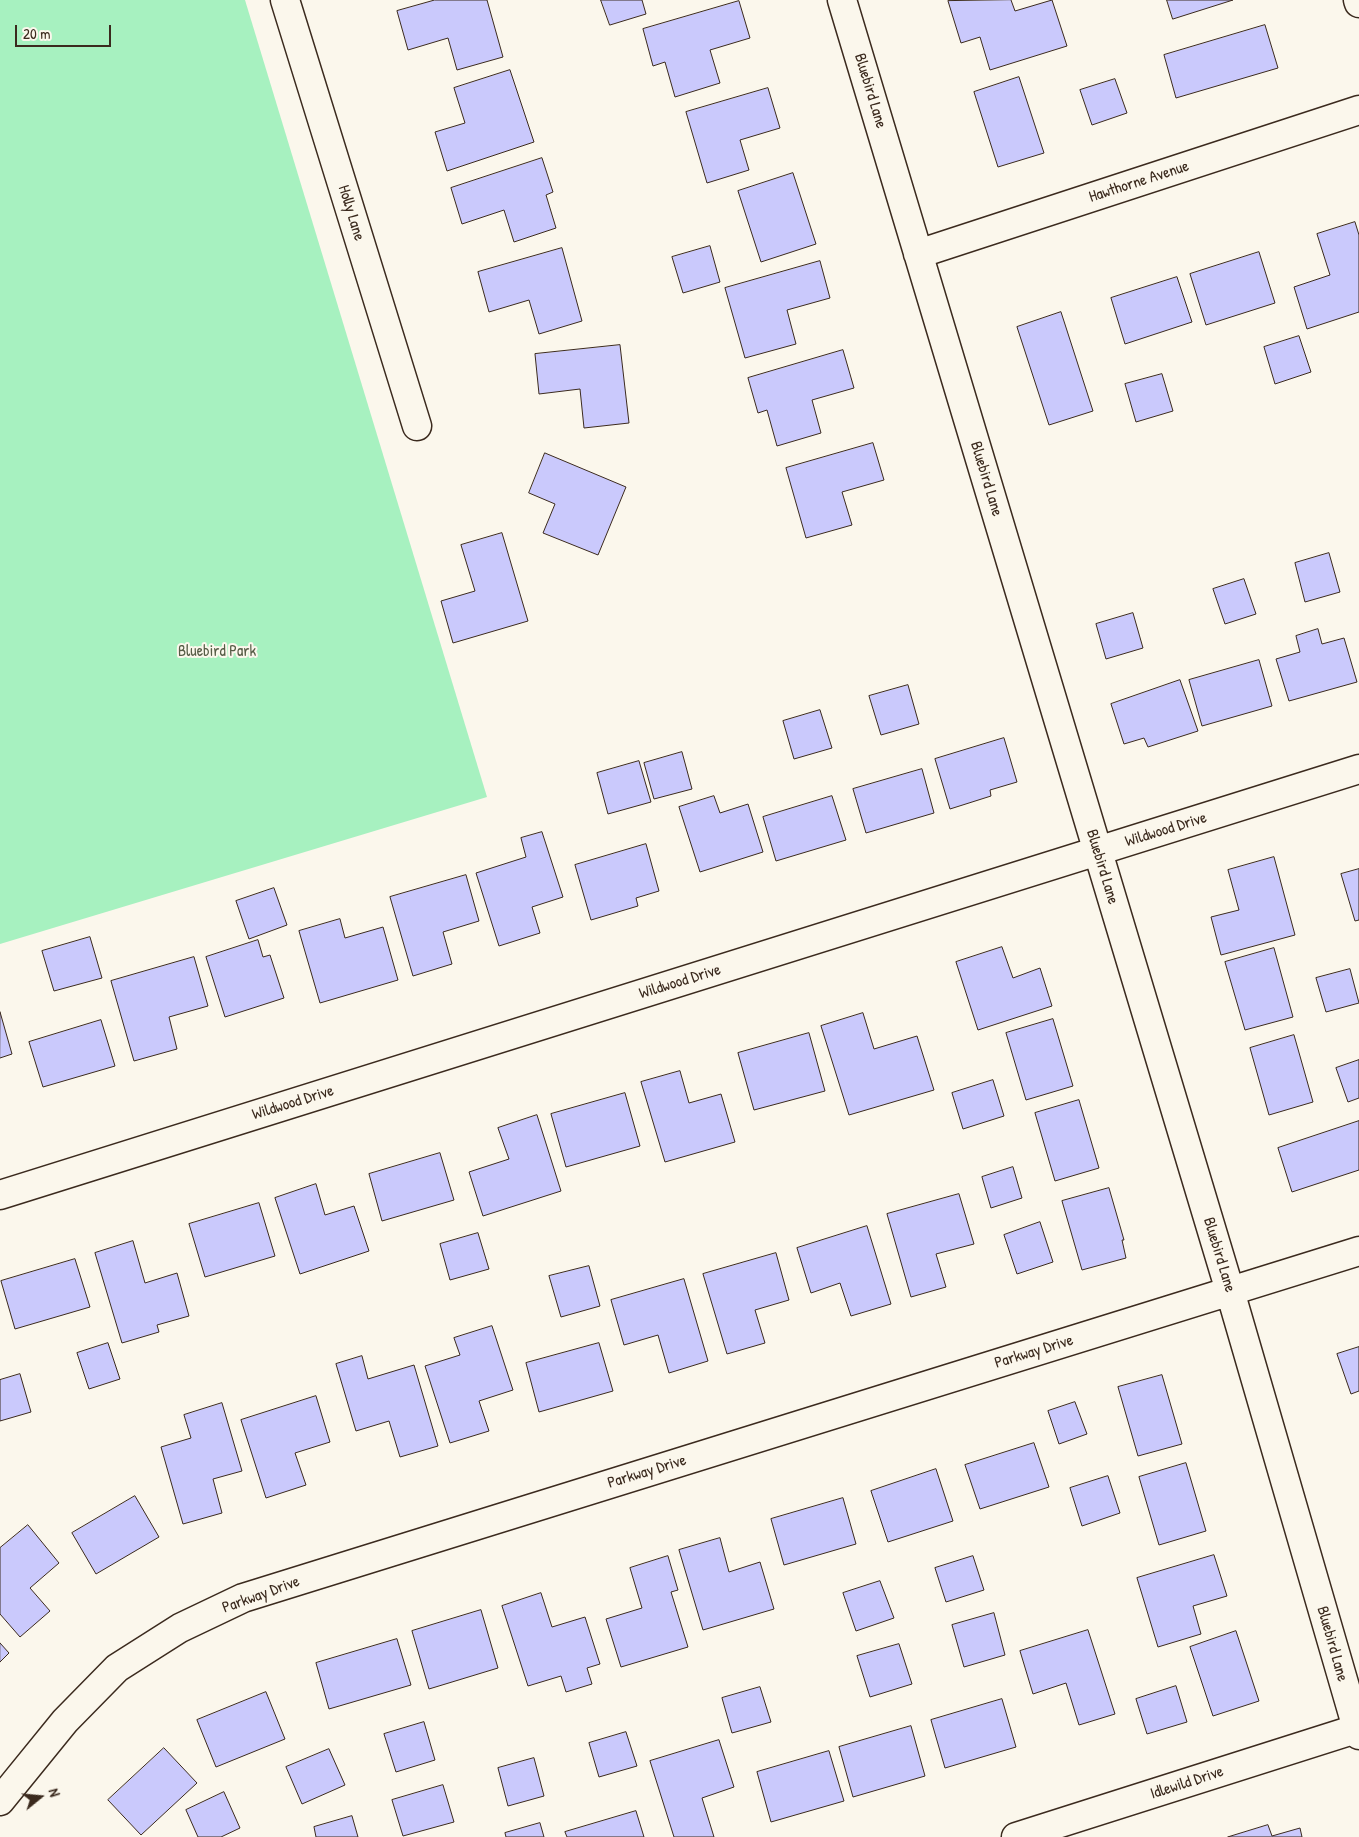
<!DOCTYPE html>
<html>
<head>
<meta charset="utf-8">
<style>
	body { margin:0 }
	#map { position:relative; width:1359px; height:1837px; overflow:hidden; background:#fbf7ec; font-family:"Patrick Hand",sans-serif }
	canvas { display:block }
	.north { position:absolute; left:15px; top:1772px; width:50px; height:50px; -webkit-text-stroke:4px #fbf7ec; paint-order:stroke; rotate:73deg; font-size:14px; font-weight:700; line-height:20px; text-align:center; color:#3b2a1e }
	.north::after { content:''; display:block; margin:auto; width:18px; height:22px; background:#3b2a1e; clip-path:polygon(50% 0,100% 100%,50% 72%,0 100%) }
	.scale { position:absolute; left:15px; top:25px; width:96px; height:22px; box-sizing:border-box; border:2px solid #3b2a1e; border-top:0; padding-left:6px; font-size:15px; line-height:18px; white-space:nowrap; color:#3b2a1e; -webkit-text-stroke:4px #fbf7ec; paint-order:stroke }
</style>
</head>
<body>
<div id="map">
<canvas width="1359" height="1837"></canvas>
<div class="north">N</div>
<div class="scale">20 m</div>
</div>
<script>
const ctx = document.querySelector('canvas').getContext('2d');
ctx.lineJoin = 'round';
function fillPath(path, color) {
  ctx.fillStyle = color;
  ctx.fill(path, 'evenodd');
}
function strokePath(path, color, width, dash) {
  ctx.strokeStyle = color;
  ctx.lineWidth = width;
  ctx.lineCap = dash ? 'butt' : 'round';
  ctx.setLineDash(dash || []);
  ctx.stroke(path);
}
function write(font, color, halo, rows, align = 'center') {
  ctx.font = font + ' "Patrick Hand",sans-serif';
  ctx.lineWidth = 4;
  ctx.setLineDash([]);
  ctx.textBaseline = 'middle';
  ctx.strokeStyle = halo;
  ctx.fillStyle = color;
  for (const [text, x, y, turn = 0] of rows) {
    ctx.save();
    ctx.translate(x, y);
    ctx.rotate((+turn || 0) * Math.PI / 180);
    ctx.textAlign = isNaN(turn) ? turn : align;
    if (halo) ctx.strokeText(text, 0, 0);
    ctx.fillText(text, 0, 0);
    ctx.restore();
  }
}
const green = new Path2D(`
	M0,0H245L487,797L0,944Z`);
const building = new Path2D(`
	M435,0H487L503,57L457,70L448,38L408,50L397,11Z
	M601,0H642L646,14L610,25Z
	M1011,0L1015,11L1052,0L1067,46L990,70L980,37L961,43L948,1Z
	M1167,0H1233L1173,19Z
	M739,1L750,38L710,50L720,83L675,97L665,62L653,66L643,29Z
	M1265,25L1278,68L1176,98L1164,55Z
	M510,70L534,142L447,171L435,132L465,123L454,88Z
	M1019,77L1044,153L998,167L974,92Z
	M1115,79L1127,113L1092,125L1080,90Z
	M768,88L780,128L740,140L749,170L707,183L686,112Z
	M542,158L553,192L546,195L556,228L514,242L504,210L462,224L451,188Z
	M793,173L816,244L761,262L738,191Z
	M1355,222L1359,235V312L1307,329L1294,287L1330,275L1317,234Z
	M710,246L720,282L683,293L672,257Z
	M562,248L582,321L539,334L529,300L489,312L478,272Z
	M1259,252L1275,303L1206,325L1190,274Z
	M820,261L830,298L787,310L796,344L745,358L725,288Z
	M1177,277L1192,322L1125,344L1111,298Z
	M1061,312L1093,411L1049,425L1017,327Z
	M1299,336L1311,372L1275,384L1264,347Z
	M620,345L629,423L584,428L580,389L539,394L535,354Z
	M843,350L854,388L812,400L821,433L777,446L767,410L758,413L748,378Z
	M1162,374L1173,411L1136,422L1125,384Z
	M873,443L884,480L842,492L852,525L806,538L786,468Z
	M545,453L626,487L598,555L543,533L555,504L529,493Z
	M502,533L528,621L453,643L441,601L475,591L461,545Z
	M1329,553L1340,592L1305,602L1295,563Z
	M1244,579L1256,614L1225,624L1213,589Z
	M1133,613L1143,648L1106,659L1096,624Z
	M1318,629L1322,644L1344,638L1357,682L1289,701L1276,659L1300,652L1296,636Z
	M1259,660L1272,706L1202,726L1189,680Z
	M1180,680L1198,731L1148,747L1144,738L1124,744L1111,704Z
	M908,685L919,724L881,735L869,696Z
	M820,710L832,748L794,759L783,721Z
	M1004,738L1017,782L990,790L991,796L950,809L935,759Z
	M682,752L692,789L654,799L644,763Z
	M639,761L651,802L608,814L597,773Z
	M922,769L934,813L866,833L853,789Z
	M714,796L720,813L748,804L763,852L700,872L679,807Z
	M832,796L846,840L776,861L763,817Z
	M542,832L563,897L532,907L540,933L499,946L476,873L526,857L521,838Z
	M646,844L659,891L636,898L638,906L591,920L575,865Z
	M1274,857L1295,935L1221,955L1211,917L1239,910L1228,870Z
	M1359,869V920L1355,921L1341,874Z
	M466,875L479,921L443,932L452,964L413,976L390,897Z
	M274,888L287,925L249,939L236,901Z
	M340,919L345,938L383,927L398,980L320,1003L299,931Z
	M90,937L102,978L54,991L42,951Z
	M258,940L263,957L270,955L284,998L225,1017L206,957Z
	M1002,947L1013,978L1040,968L1052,1006L978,1030L956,962Z
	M1274,948L1293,1017L1245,1030L1225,962Z
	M194,957L208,1006L169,1017L177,1049L134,1061L111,981Z
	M1350,969L1359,1003L1326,1012L1316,978Z
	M0,1012L12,1054L0,1058Z
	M863,1013L874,1049L917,1036L934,1090L849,1115L821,1026Z
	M1053,1019L1073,1086L1026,1100L1006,1033Z
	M101,1020L115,1066L43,1087L29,1042Z
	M809,1033L825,1091L754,1110L738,1053Z
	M1294,1035L1313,1102L1269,1115L1250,1048Z
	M1359,1060V1098L1348,1102L1336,1068Z
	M680,1071L689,1103L721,1094L735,1142L665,1162L641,1082Z
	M993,1080L1004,1116L963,1129L952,1093Z
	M625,1093L640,1146L566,1167L551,1114Z
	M1079,1100L1099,1168L1055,1181L1035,1113Z
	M537,1115L561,1191L483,1216L469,1172L509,1159L498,1128Z
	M1359,1121V1170L1292,1192L1278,1148Z
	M440,1153L454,1200L382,1221L369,1174Z
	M1013,1167L1022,1198L991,1208L982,1177Z
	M316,1184L325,1215L354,1206L369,1251L300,1274L275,1198Z
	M1109,1188L1124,1240H1122L1126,1258L1082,1270L1062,1201Z
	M959,1194L974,1244L936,1254L946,1287L911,1297L887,1214Z
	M259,1203L275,1256L205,1277L189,1224Z
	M1040,1222L1053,1262L1017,1274L1004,1235Z
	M867,1226L891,1304L851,1316L840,1283L811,1293L797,1248Z
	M478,1233L489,1269L450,1280L440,1244Z
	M133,1241L145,1283L177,1273L189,1316L157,1325L159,1332L122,1343L95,1253Z
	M776,1253L789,1300L755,1310L765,1343L727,1354L703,1274Z
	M75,1259L90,1307L15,1329L1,1281Z
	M589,1266L600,1306L561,1317L549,1276Z
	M684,1279L708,1361L669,1373L658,1335L624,1345L611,1300Z
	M492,1326L513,1390L479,1401L489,1431L450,1443L425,1366L460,1355L454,1338Z
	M108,1343L120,1379L89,1389L77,1353Z
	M599,1343L613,1391L539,1412L526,1363Z
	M1359,1347V1391L1351,1394L1337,1354Z
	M362,1356L368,1379L414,1365L438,1446L400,1457L389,1421L356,1431L336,1364Z
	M20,1374L31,1412L0,1421V1380Z
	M1162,1375L1182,1444L1138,1456L1118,1387Z
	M316,1396L330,1442L295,1453L306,1485L266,1498L241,1420Z
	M1075,1402L1087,1434L1059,1444L1048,1411Z
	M222,1403L242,1471L213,1479L222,1513L183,1524L161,1447L191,1438L184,1415Z
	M1034,1443L1049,1487L980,1509L965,1465Z
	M1186,1463L1206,1531L1159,1545L1139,1477Z
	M936,1469L953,1521L888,1542L871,1491Z
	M1108,1476L1120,1513L1082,1526L1070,1488Z
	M135,1496L159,1537L96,1574L72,1533Z
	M843,1498L856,1544L784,1565L771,1519Z
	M28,1525L59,1563L30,1588L50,1611L20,1637L0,1614V1548Z
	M720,1538L729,1572L760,1562L774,1609L703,1630L679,1550Z
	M1214,1555L1227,1596L1193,1606L1201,1634L1158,1647L1137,1578Z
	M668,1556L678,1590L671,1592L688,1647L621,1667L606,1619L642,1608L630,1568Z
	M973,1556L984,1590L946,1602L935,1568Z
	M880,1581L894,1618L856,1631L843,1593Z
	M541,1593L552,1627L585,1617L600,1664L587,1668L592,1684L566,1692L561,1676L528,1686L502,1606Z
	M481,1610L498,1668L429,1689L412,1631Z
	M994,1613L1005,1655L964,1667L952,1625Z
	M1088,1630L1115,1714L1079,1725L1066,1683L1033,1694L1020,1651Z
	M1236,1631L1259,1701L1213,1716L1190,1647Z
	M397,1639L411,1685L329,1709L316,1663Z
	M0,1643L9,1653L0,1662Z
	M899,1644L912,1684L870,1697L857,1656Z
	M1176,1686L1187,1722L1147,1734L1136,1699Z
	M760,1687L771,1722L732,1733L722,1698Z
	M266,1692L285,1739L216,1767L197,1720Z
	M1002,1699L1016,1747L945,1768L931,1720Z
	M424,1722L435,1760L396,1772L384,1734Z
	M911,1726L925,1776L853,1797L839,1747Z
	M626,1732L637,1766L599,1777L589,1743Z
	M719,1740L734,1787L702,1798L714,1837H674L650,1761Z
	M164,1748L197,1783L141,1835L108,1800Z
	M329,1749L345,1785L302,1804L286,1767Z
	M829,1751L844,1801L771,1822L757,1772Z
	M534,1758L544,1796L508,1806L498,1768Z
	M443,1785L454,1822L403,1836L392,1800Z
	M224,1792L240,1828L221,1837H198L186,1810Z
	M636,1811L644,1837H567L565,1832Z
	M352,1816L358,1837H316L314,1827Z
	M540,1823L544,1837H506L505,1833Z
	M1268,1825L1272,1836L1300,1828L1302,1837H1228Z`);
const minor = new Path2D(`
	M285,0L417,426
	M842,0L1230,1291L1359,1735
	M1358,0L1359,3
	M918,254L1359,110
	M0,1195L1359,769
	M0,1801L65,1721L117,1668L180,1628L243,1598L1359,1251
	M1016,1837L1359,1728`);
const streetNames = [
	["Bluebird Lane",870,91,73],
	["Hawthorne Avenue",1139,182,-18],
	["Holly Lane",351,213,73],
	["Bluebird Lane",986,479,73],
	["Wildwood Drive",1166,830,-17],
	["Bluebird Lane",1102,867,73],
	["Wildwood Drive",680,982,-17],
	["Wildwood Drive",293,1103,-17],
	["Bluebird Lane",1219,1255,73],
	["Parkway Drive",1034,1352,-17],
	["Parkway Drive",647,1472,-17],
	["Parkway Drive",261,1595,-20],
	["Bluebird Lane",1332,1644,74],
	["Idlewild Drive",1187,1783,-18]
];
const parkNames = [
	["Bluebird Park",217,652]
];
fillPath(green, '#a7f1c0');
fillPath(building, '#cac9fc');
strokePath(building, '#3b2a1e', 1);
strokePath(minor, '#3b2a1e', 31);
strokePath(minor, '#fbf7ec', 28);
write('16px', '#3b2a1e', '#fbf7ec', streetNames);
write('16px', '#565c46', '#fbf7ec', parkNames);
</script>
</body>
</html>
